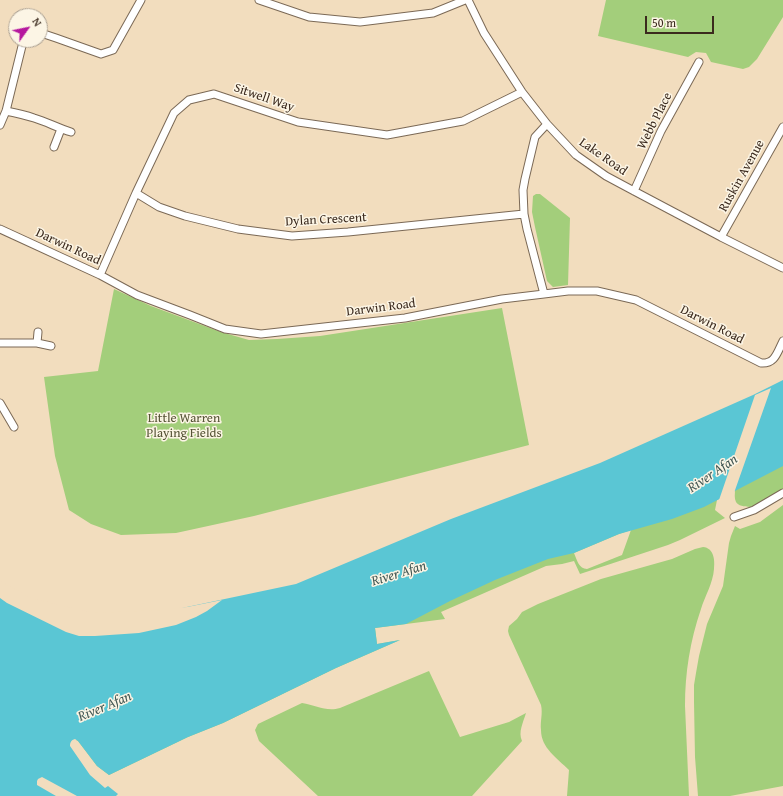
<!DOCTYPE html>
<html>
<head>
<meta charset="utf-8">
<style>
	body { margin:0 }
	#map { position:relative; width:783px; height:796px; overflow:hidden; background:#f2ddbe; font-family:"Gentium Book Plus",serif }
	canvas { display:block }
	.north { position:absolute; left:8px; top:8px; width:40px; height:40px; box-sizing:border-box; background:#fcf5e5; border:1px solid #afa495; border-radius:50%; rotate:57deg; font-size:11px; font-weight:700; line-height:16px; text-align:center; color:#3b2a1e }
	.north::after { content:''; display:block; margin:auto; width:14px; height:18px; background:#b5179e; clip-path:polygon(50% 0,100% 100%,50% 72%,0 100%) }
	.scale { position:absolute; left:645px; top:16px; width:69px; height:18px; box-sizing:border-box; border:2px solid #3b2a1e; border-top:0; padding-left:5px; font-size:12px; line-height:14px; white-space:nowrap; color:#3b2a1e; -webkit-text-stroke:3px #fcf5e5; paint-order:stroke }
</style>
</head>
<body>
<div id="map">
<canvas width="783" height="796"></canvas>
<div class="north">N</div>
<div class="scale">50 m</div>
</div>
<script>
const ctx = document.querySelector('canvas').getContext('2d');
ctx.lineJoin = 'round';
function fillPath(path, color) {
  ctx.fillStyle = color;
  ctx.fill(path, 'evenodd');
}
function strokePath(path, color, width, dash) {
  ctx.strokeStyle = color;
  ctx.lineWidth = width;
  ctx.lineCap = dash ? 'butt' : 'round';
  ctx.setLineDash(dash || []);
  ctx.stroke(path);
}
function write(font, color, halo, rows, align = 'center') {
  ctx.font = font + ' "Gentium Book Plus",serif';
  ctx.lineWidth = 3;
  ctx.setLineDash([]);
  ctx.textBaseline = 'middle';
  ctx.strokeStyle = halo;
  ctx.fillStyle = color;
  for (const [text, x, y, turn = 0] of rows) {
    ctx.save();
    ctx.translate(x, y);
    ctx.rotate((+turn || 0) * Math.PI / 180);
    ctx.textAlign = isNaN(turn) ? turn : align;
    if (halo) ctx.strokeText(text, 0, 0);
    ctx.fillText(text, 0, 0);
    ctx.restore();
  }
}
const green = new Path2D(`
	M606,0H783V17L757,59L749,67L743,69L711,62L706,53L696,52L688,57L598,36Z
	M536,194H540L570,218L568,285L553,287L547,281L535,227L532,212L533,196Z
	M114,289L151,306L221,332L249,340L277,339L320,336L502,308L529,445L254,516L176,533L121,535L91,524L69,510L55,456L44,377L98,371Z
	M783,420V493C777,497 770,502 764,505C758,507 740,509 736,502C734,498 735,494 735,490L717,500L715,510L725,518L680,540L668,545L580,574L574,561L562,564L546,566L441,612L445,619L375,628L377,644L400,640L336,668L223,723L188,737L109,775L97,766L78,741L76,740ZM631,530L622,555L587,569C579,569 577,560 574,553L619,534Z
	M783,505V786L730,796H698L695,757L694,702V685L696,673L699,656L707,624L723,586L729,543L731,536L735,526L740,529L760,522Z
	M703,547C714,548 715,560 714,569C713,583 705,596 701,609C690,641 685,673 685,706L689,796H567L569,770C557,758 541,748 541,730C540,721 543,714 541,705L509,635L508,631L509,626L517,619L522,612L538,604L601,579L672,559L695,549Z
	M429,671L460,737L509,722L526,713C523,723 518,732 522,741L472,796H318L259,741L255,730L258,724L302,703C316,705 326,712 340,708Z`);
const water = new Path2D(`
	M783,380V466L704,507L672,519L619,534L574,553L548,559L495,580L450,601L406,624L375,628L377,644L400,640L336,668L223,723L188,737L109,775L97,766L78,741L75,739C71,740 70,743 70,746L90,775L105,788L108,786L118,794L116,796H77L42,777L38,779L37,781V785L56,796H0V583L30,599L92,615L163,612L296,584L451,519L600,463L753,395Z`);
const pier = new Path2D(`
	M771,388L734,493L719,500L755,395Z
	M0,581L31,598L93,613L162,610L175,608L187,607L222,600L207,611L196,617L176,625L139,633L95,636H79L66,632L7,603L0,598Z`);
const minor = new Path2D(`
	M259,0L309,17L360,22L433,13L465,0
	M468,0L484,33L522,92L547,124L576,155L606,176L634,191L721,237L783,268
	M40,34H44L56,38L101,54L113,50L141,0
	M6,111C16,113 25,115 34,118C47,122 58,128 71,132
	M0,125L6,111L23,42L26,40
	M54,147L61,129
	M634,191L661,131L699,62
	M136,193L159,207L185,216L238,229L292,236L348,232L524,214
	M0,229L100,275L137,295L190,315L225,329L261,334L405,318L502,299L544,294L568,291H597L636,300L761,363C775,364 777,353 783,341
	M721,237L783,127
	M100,275L136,193L174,113L189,100L214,94L298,122L387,135L463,121L522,92
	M544,294L527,229L524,214L523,190L525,179L535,137L547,124
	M0,343H37L51,346
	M37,343L38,332
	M0,403L14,427
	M734,517L754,510L783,493`);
const streetNames = [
	["Sitwell Way",264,98,19],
	["Webb Place",655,121,-63],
	["Lake Road",603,157,35],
	["Ruskin Avenue",742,176,-61],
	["Dylan Crescent",326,220,-3],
	["Darwin Road",68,247,25],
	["Darwin Road",381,308,-7],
	["Darwin Road",712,325,27]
];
const parkNames = [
	["Little Warren",184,419],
	["Playing Fields",184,434]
];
const waterNames = [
	["River Afan",713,474,-34],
	["River Afan",399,574,-17],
	["River Afan",105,707,-23]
];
fillPath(green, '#a3ce7b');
fillPath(water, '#5ac6d4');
fillPath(pier, '#f2ddbe');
strokePath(minor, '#7b6956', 9);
strokePath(minor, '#fff', 7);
write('13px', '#3b2a1e', '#fcf5e5', streetNames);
write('13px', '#555335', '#fcf5e5', parkNames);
write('italic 14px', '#445955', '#fcf5e5', waterNames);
</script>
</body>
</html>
